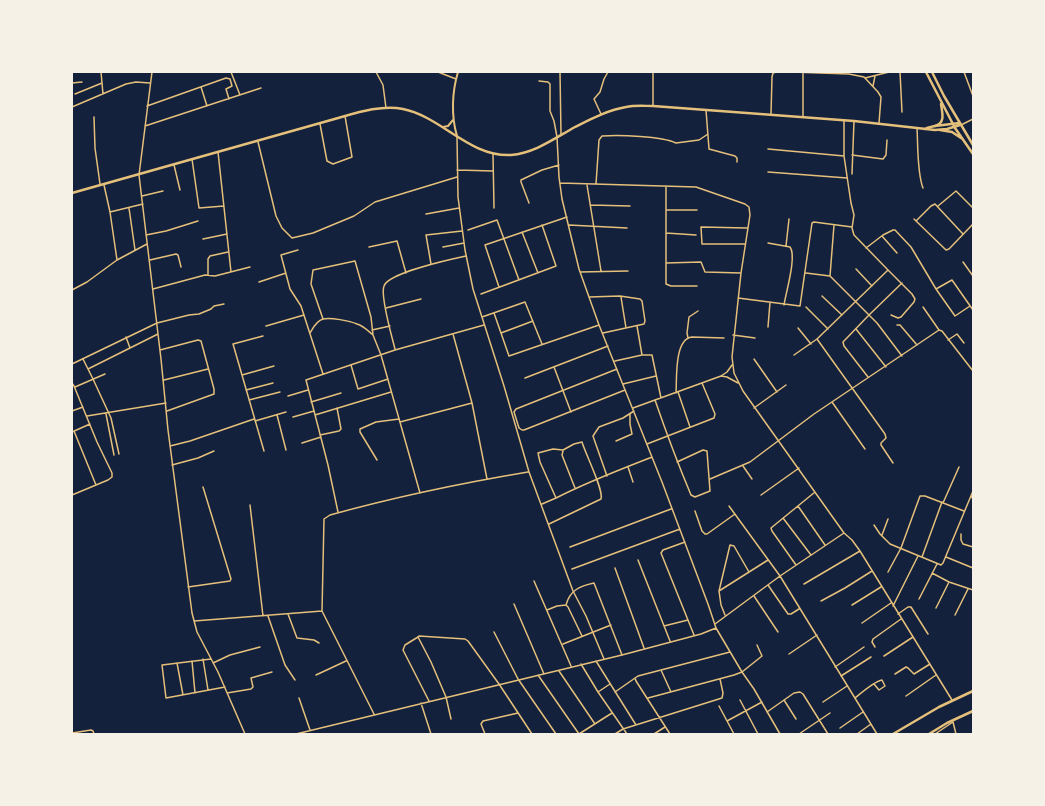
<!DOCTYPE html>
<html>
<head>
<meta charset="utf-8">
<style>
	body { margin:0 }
	#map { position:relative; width:1045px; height:806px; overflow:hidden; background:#14213d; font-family:Quicksand,sans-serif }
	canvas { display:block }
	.frame { position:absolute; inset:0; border:73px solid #f6f1e7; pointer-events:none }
</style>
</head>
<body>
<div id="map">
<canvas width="1045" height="806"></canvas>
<div class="frame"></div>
</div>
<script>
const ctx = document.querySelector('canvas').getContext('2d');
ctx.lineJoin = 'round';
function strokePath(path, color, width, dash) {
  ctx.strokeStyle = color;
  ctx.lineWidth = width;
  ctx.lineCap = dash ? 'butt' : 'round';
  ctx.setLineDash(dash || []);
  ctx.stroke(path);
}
const minor = new Path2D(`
	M101,72L103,94
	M152,72L139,175L161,359L168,430L192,613L197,632L218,672L245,734
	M231,72L240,95
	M376,72L383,85L386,108
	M438,72L456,79
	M560,72L561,135
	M653,72V106
	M791,72L849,74L864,77L878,92L881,97L879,123
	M900,72L902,112
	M964,72L973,96
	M865,78L889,72
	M539,81L548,82L550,84V111L554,121L557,137L559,177L562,199L579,269L599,325L662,482L708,604L716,628L742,672L754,689L780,734
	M72,83L82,82
	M873,86L875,76
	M201,87L207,106
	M75,94L102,83
	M147,106L226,78L230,79L232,86L226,89L229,99
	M72,107L126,84L136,82L150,83
	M706,110L709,149L735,156L737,158V162
	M601,114L594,99L600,92L604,79L608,72
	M771,114L772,77L773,73L776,72
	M94,117L95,148L100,184
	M803,117V73
	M320,124L327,161L333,164L352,157L345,116
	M961,125L973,119
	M145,126L261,88
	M917,128C918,144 917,173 923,188
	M457,137L458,197L465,250L473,289L504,386L529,472L573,591L586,616L604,659
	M258,142L276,216L282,228L292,238L313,233L354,216L375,202L457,177
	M768,149L844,156
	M218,152L231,272
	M493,154L494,208
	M852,155L883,159L886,155L887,140
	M192,159L199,208L224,206
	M174,165L180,190
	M457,170L493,171
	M768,172L847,178
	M852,174L854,121
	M560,183L696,187L745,204L749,207L750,215L741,273L732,357L734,373L743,391L844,533L852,540L860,551L952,700
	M596,184L599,140L602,136C620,135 661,136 676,143L699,140L708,134
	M104,185L110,212L117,260
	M587,185L601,271
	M666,186V284L671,286H697
	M142,196L163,191
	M529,203L521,182V180L542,170L559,165
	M590,205L630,206
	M938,206L956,191L973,208
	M129,208L135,250
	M666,210H697
	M110,212L143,204
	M426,214L459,208
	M914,219L946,250L949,249L973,224
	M916,221L931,206L935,204L963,234
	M569,225L627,228
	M834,225L830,276L877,323L902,356
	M468,230L497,220L519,280
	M522,232L538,273
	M666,233L696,235
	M146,235L166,231L198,221
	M882,236L897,253
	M203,239L227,234
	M768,243L790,247C797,256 786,292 784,305
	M745,244H702L701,227L747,228
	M786,246L789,219
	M369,247L397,241L406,273
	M443,247L464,243
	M866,248L883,235L893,230H895L911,247L936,289L955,316L970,306
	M298,250L281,255L290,289L301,306L323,374
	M150,260L176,254L178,255L181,267
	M963,262L973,276
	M666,263L701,262L705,272L741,273
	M431,264L426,235L462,231
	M856,269L872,286
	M888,270L912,294L915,299L914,302L901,317L898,318L891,315
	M580,272L628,271
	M806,273L830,276
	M208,275V259L210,256L228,252
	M259,282L286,273
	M499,287L485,245L567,217
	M153,289L205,275L215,276L250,267
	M936,289L952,280L973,310
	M72,290L87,282L117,260L147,244
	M481,294L556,266L542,225
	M822,296L842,315
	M589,297L620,296L640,299L642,301L645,321L644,324L603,333
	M621,297L626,328
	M738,298L800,306L812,223L814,222L852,227
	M806,307L828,329
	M923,307L939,330
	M386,308L421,299
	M494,313L509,356L599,325
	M482,317L525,302L542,344
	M323,319L311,284L313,270L355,261L371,317L373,335L381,355L420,493
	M897,325H900L917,345
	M266,326L304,315
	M637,326L642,355
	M768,327L770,302
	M798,328L811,344
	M856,329L886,367
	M372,330L390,326
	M310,333C313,328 316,321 323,319C330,317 350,321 357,324C364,326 368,331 373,335
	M501,333L533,321
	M453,334L472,403L487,479
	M733,335L755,338
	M263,336L233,344L264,451
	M126,337L130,348
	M688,338L687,333L689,317L698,311
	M817,339L888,270L854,235L852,228L854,215L851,203L844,156V120
	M948,340L957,334L964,343
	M395,349C392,337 380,296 384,286C388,273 452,259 466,256
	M160,350L198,340L201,341L214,389V394L167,411
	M794,355L817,339L885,434L886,438L881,443V445L893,463
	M83,359L93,379L111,418L119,454
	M754,359L777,392
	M615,361L642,355H652L661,398
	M72,364L157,323L189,315L199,314L211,309L214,306L224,304
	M351,365L358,389L388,379
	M554,367L571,412
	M88,369L158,334
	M617,369L516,409L514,412L519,428L522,430H524L625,390
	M242,375L274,366
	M721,376L727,372L732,365
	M868,377L844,346L843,342L869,315L902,283
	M525,378L608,346
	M164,380L208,369
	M72,383L74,386L97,442L112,473V477L108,480L72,495
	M623,384L656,376
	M75,387L105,374
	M246,390L273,383
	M678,392L690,427
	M676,393C677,379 674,339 692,337L724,338
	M288,396L308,390
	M249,400L280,392
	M655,400C666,432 678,464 691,495L695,497L710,491L707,451L703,450L677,462
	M311,402L341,393
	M832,402L865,449
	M633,408L721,376L727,377L738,383
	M754,408L786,385
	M72,411L83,407
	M106,414L114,455
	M277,415L286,450
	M315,415L391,392
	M87,416L166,403
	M293,417L314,411
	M255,421L286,412
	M400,422L472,403
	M74,431L96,485
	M72,432L90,424
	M320,435L339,431L341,429L337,408
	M616,441L632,434L630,424V414
	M302,443L321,437
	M647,444L714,418L715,414L702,383
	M170,446L190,441L254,419
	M563,451L562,455L575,488
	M377,460L360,432V429L376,422L399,419
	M172,465L198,458L214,451
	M743,466L752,479
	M628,467L633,482
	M607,476L594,439L593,436L599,427L623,418L634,411
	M710,479L750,462L814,414L939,330L942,331L973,371
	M761,495L799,468
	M971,496L973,499
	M943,503L959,467
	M542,504L556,498
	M250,505L263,616
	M729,506L780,576L877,734
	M798,506L825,545
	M695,511L702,531L705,534H707L735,514
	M338,512L328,465L306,380L395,350L484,325
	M783,518L811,555
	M549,524L601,499C604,490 585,453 582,442L574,444L563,450L553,449L538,453L540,462L556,498C587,482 619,470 652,457
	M874,525L880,534L890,544L941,565L943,563L973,491
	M961,534V540L963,544L973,547
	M882,535L888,519
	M685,542L663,550L661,553L694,635
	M570,547L671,509
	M922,557L942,502
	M946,557L973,568
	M638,560L670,641
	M796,565L772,531L771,528L815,492
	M615,568L644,648
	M572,569L680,529
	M888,572L901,548L920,496H925L964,511
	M932,573L949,582L973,590
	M534,581L571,666
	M804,584L860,551
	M768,585L788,614H791L799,609
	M188,587L230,581L231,579L203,487
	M719,591L768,560
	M754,596L778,632
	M919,599L937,564
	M821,601L845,588L872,571
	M514,604L544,674
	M852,605L881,587
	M893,606L918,556
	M936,608L949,582
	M547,610L557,606L566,605
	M288,614L297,638L314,640L319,643
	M898,614L908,607H911L928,634
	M725,615L721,605L719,591L730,545L734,546L749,572
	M955,615L968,589
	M268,616L285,665L295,680
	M194,621L322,611
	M862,623L891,603
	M715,624L780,576L844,533
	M664,626L688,620
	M494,632L518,679L556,734
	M582,636L568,607L566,605C570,590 580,586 594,583L622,655
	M418,637L405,645L403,650L429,701
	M563,644L611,625
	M875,647L872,642L873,639L901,619
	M789,654L817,635
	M884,656L913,637
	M203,659L208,690
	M211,659L162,665L166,698L225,687
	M192,661L195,693
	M596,661L636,725
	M177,663L183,695
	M213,663L230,655L260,647
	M581,664L598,692L627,734
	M835,667L864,647
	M661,670L671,692
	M559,671L595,724
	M895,674L906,667L908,668L914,674L930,664
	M316,675L346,661
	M538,675L579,734
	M841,676L871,657
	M635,678L636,681L670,734
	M598,692L610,684
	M615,692L638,676L730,652
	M227,693L251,689L253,687L251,678L272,672
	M906,696L936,675
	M299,698L310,730
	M648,698L734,675L742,672L762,656L757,645
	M855,698C861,693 875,681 882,680L885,686L879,690L874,684
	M740,700L758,734
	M784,700L796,719
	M823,702L847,686
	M421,703L431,734
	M719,706L734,734
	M767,712L794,693L800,692L803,694L828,734
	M374,714L322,611L324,519L330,515C395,497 462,483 528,472
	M451,719L446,697L431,662L418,637L419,636L465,639L468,641L499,684L532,734
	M727,721L762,702
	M953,722L956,734
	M840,728L863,712
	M72,733L91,730L93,731L94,734
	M296,734L622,655L701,634L716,628
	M485,734L481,724L483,721L518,713
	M579,734L612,713
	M615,734L623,729L722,698L723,693L720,679
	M654,734L665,727
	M799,734L830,713
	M857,734L871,724
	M935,734L953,722`);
const tertiary = new Path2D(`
	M443,127L448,126L453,120
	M457,136C451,116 452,92 458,72`);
const primary = new Path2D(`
	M935,126L959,123
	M72,193L331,120C353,114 380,104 403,109C442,117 469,157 511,155C535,153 555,138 575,127C591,119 608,110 626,107C635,105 644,106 653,106L854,121L935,130L947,129L960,125
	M893,734L939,707L973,691
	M929,734L947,723L973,711`);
const trunk = new Path2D(`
	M926,72L955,128L973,154
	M932,72L944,96L973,145
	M925,129C928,127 931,127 935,126C946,123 942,112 941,104
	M940,130L952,132L961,138`);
strokePath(minor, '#e5c07b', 1.5);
strokePath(tertiary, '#e5c07b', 2);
strokePath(primary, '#e5c07b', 2.5);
strokePath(trunk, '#e5c07b', 2.5);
</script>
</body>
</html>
